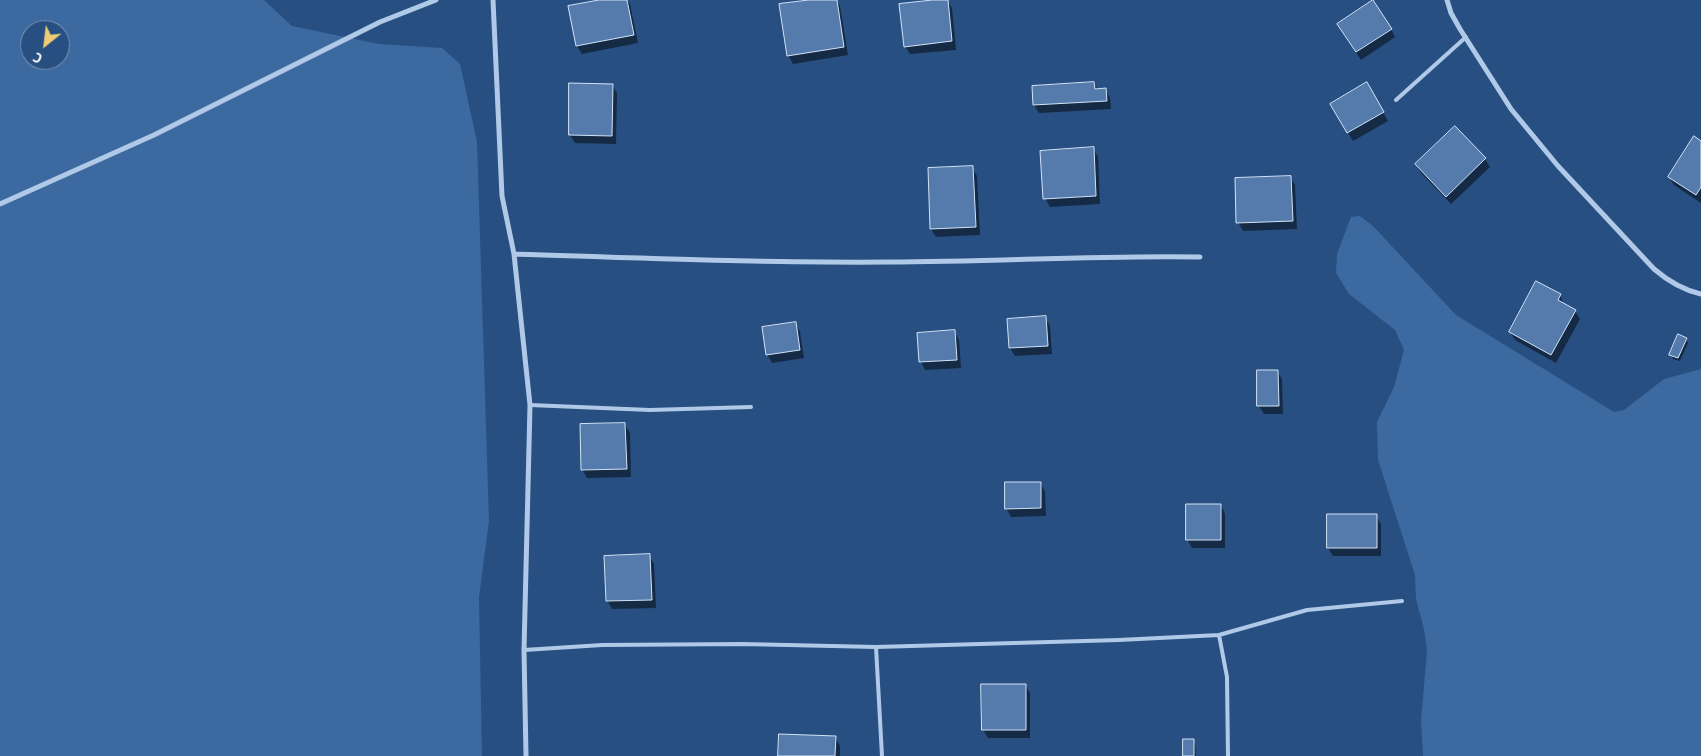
<!DOCTYPE html>
<html>
<head>
<meta charset="utf-8">
<style>
	body { margin:0 }
	#map { position:relative; width:1701px; height:756px; overflow:hidden; background:#274f82; font-family:"Alegreya Sans",sans-serif }
	canvas { display:block }
	.north { position:absolute; left:20px; top:20px; width:50px; height:50px; box-sizing:border-box; background:#274f82; border:1px solid #7d95b4; border-radius:50%; rotate:209deg; font-size:14px; font-weight:700; line-height:20px; text-align:center; color:#fff }
	.north::after { content:''; display:block; margin:auto; width:18px; height:22px; background:#efcc76; clip-path:polygon(50% 0,100% 100%,50% 72%,0 100%) }
</style>
</head>
<body>
<div id="map">
<canvas width="1701" height="756"></canvas>
<div class="north">С</div>
</div>
<script>
const ctx = document.querySelector('canvas').getContext('2d');
ctx.lineJoin = 'round';
function fillPath(path, color) {
  ctx.fillStyle = color;
  ctx.fill(path, 'evenodd');
}
function strokePath(path, color, width, dash) {
  ctx.strokeStyle = color;
  ctx.lineWidth = width;
  ctx.lineCap = dash ? 'butt' : 'round';
  ctx.setLineDash(dash || []);
  ctx.stroke(path);
}
const green = new Path2D(`
	M0,0H264L292,26L379,44L442,48L460,64L477,142L489,521L479,597L482,756H0ZM30,30H60V60H30Z
	M1360,216L1373,226L1456,315L1614,412L1624,410L1664,379L1701,369V756H1423L1421,721L1427,650L1424,629L1416,599L1415,575L1378,460L1377,422L1394,387L1404,350L1395,330L1349,294L1336,273L1337,254L1351,217Z`);
const shadow = new Path2D(`
	M605,0H627L630,4L638,43L582,54L577,46Z
	M817,0H837L840,6L848,55L793,64L788,55Z
	M947,0L952,8L956,50L910,54L905,46Z
	M1391,29L1395,37L1361,60L1343,33Z
	M1094,83L1098,90L1105,89L1110,98L1111,109L1039,113L1034,105L1033,88Z
	M1366,84L1388,121L1353,141L1331,104Z
	M612,85L617,93L616,144L575,143L570,135Z
	M1701,142V203L1674,185L1669,177Z
	M1093,148L1098,157L1100,204L1050,207L1045,198Z
	M1485,159L1490,167L1451,204L1421,173L1416,165Z
	M972,168L977,176L980,235L936,237L931,229Z
	M1290,177L1295,185L1297,229L1243,231L1238,222Z
	M1560,295L1564,305L1575,311L1580,319L1556,363L1515,340L1510,332Z
	M1045,317L1050,326L1052,354L1015,356L1010,348Z
	M796,324L800,332L804,358L772,363L767,354Z
	M954,331L959,340L961,368L925,370L921,362L918,334Z
	M1686,339L1688,343L1680,361L1673,359L1671,355Z
	M1277,371L1282,379L1283,414H1264L1259,406Z
	M625,425L630,433L631,477L587,478L582,469Z
	M1041,484L1045,492L1046,516L1011,517L1006,508Z
	M1221,505L1225,514V548H1192L1187,539Z
	M1376,516L1381,524V556H1333L1328,548Z
	M649,555L654,564L656,608L612,609L607,600Z
	M1025,685L1030,693V738H988L983,730Z
	M835,737L840,746V756H780Z
	M1193,740L1195,744L1196,756H1184Z`);
const building = new Path2D(`
	M599,0H627L634,35L576,46L568,6Z
	M809,0H837L844,47L787,56L779,4Z
	M933,0H948L952,41L904,47L899,4Z
	M1373,0L1392,29L1356,52L1337,24Z
	M1094,82L1095,89L1106,88L1107,101L1033,105L1032,86Z
	M1367,82L1384,112L1347,133L1330,104Z
	M569,83L613,84L612,136L569,135Z
	M1455,126L1486,158L1446,197L1415,164Z
	M1694,136L1701,141V187L1696,195L1668,177Z
	M1094,147L1096,196L1043,199L1040,151Z
	M973,166L976,227L930,229L928,168Z
	M1291,176L1293,221L1236,223L1235,178Z
	M1536,281L1561,294L1558,300L1576,310L1551,355L1509,332Z
	M1046,316L1048,346L1009,348L1007,319Z
	M796,322L800,350L766,355L762,327Z
	M955,330L957,360L919,362L917,333Z
	M1678,334L1687,338L1678,358L1669,355Z
	M1257,370H1278L1279,406H1257Z
	M625,423L627,469L581,470L580,424Z
	M1005,482H1041V508L1005,509Z
	M1186,504H1221V540H1186Z
	M1327,514H1377V548H1327Z
	M650,554L652,600L606,601L604,556Z
	M981,684H1026V730H982Z
	M779,734L836,736L835,756H778Z
	M1183,739H1194V756H1183Z`);
const service = new Path2D(`
	M1396,100L1466,37
	M530,405L650,410L751,407
	M1219,635L1307,610L1402,601
	M876,647L882,756
	M524,650L602,645L743,644L876,647L1119,640L1219,635L1227,677L1228,756`);
const minor = new Path2D(`
	M493,0L502,196L514,254L530,405L524,650L526,756
	M1447,0L1451,13L1460,29L1511,109L1558,166L1654,269C1668,281 1683,290 1701,294
	M0,204L154,135L380,22L436,0
	M514,254C639,258 764,263 889,262C993,262 1096,255 1200,257`);
fillPath(green, '#3c699f');
fillPath(shadow, '#0007');
fillPath(building, '#547bac');
strokePath(building, '#d3e3f5', 1);
strokePath(service, '#b0c9e7', 4);
strokePath(minor, '#b0c9e7', 5);
</script>
</body>
</html>
